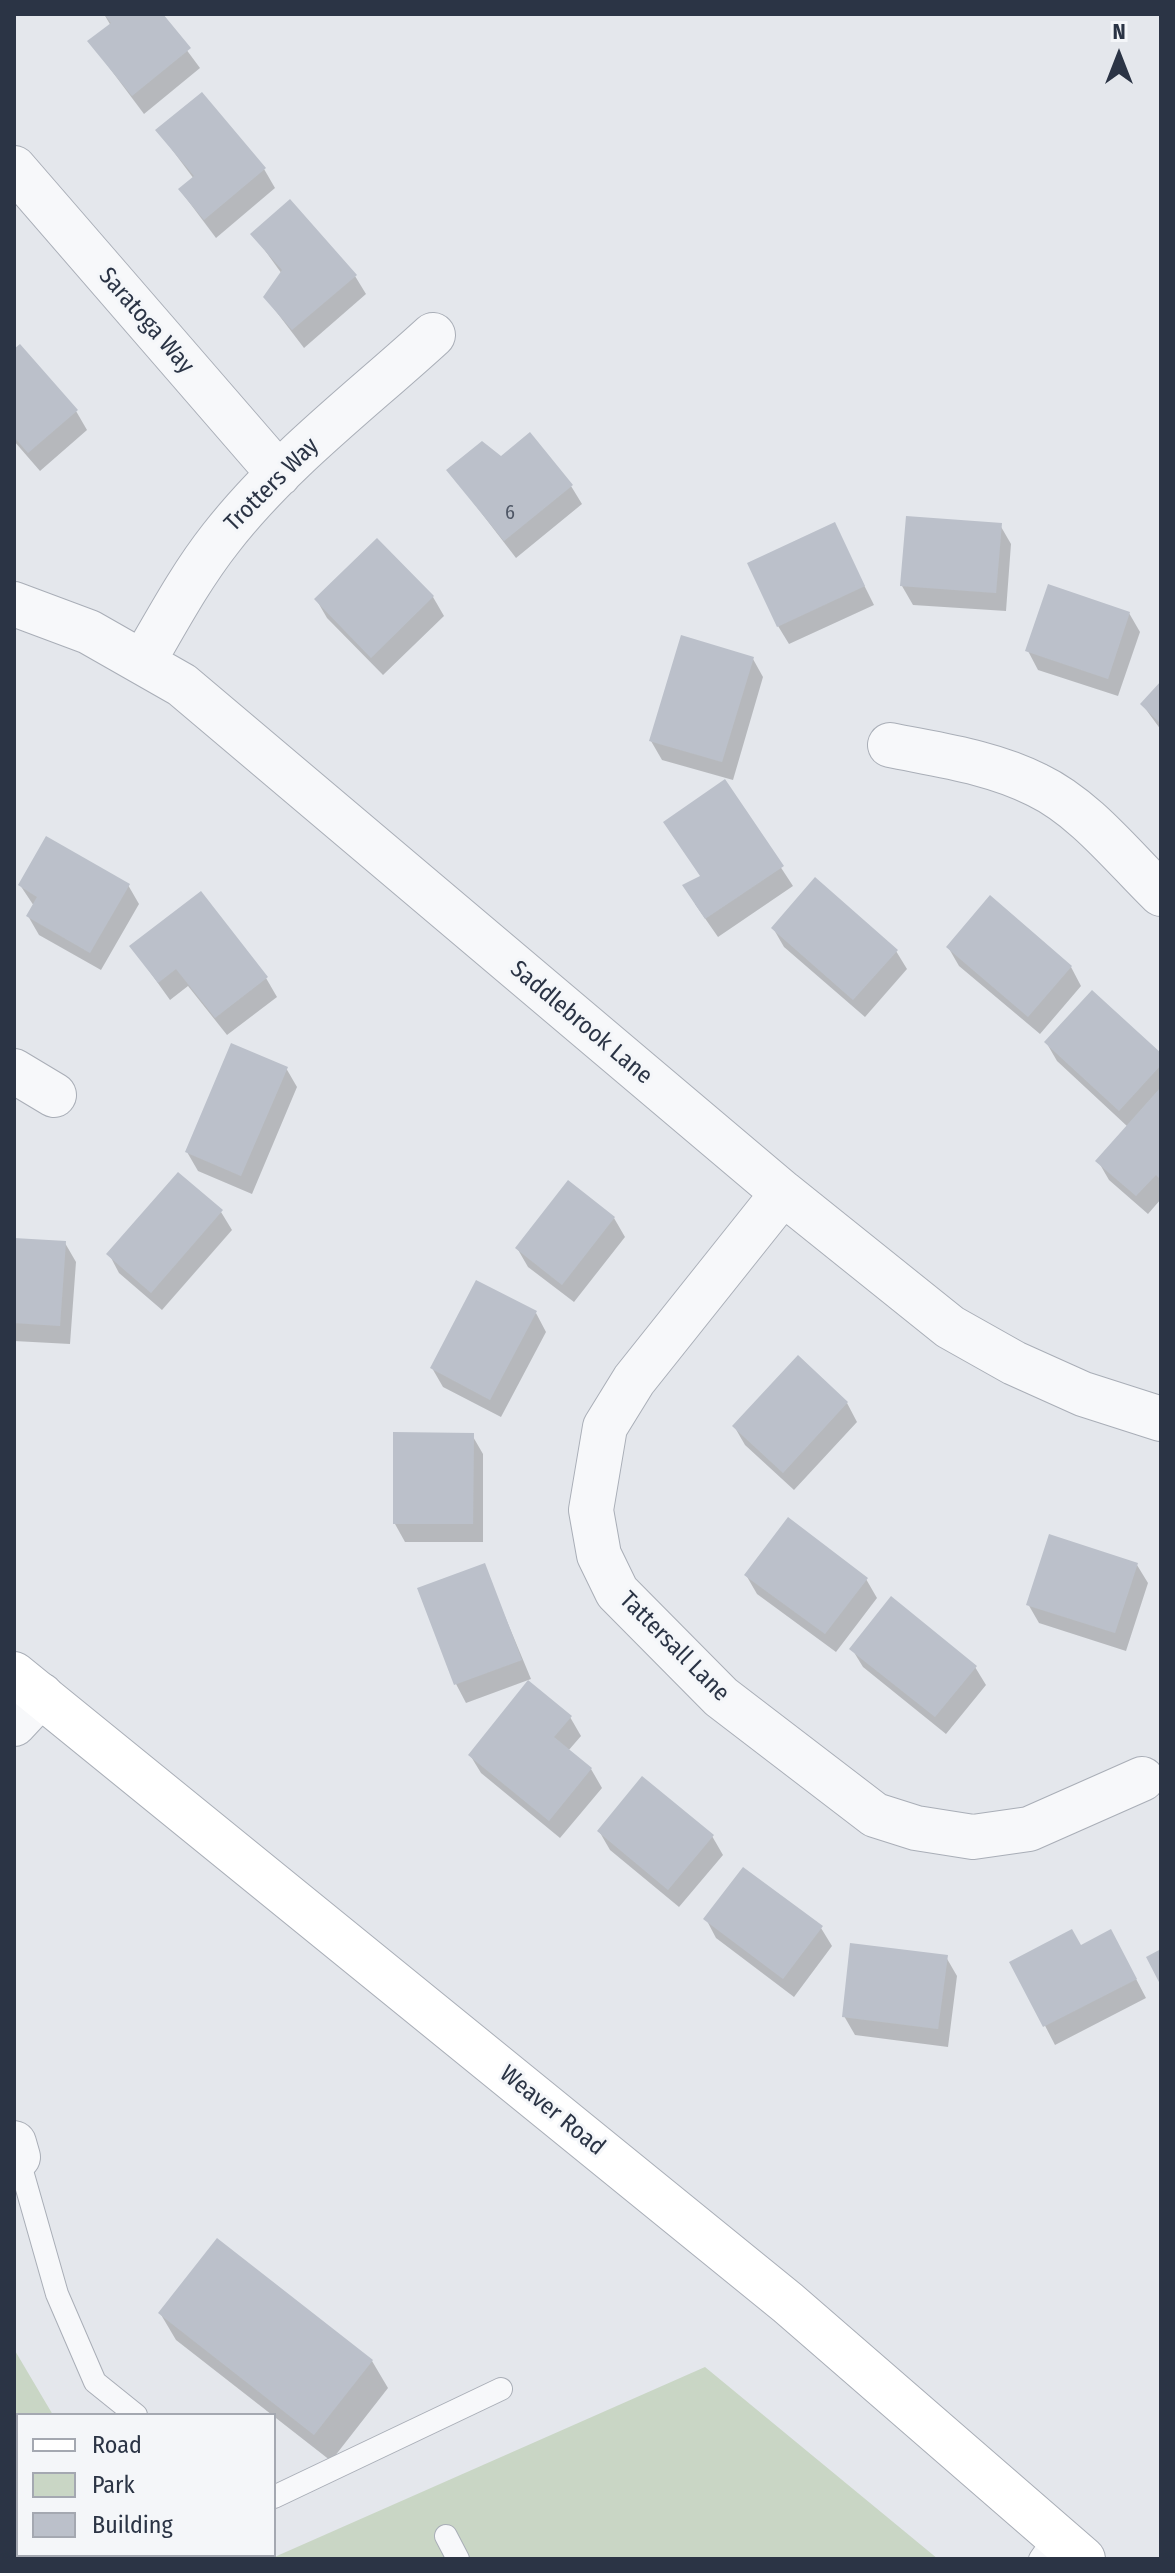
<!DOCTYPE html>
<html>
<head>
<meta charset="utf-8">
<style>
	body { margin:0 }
	#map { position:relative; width:1175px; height:2573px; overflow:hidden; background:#e4e7ec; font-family:"Fira Sans Condensed",sans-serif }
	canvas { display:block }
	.frame { position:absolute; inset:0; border:16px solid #2b3445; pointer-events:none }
	.legend { position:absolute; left:16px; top:2413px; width:260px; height:144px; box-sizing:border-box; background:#f4f6f9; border:2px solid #a4a8b1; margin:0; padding:10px 14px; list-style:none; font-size:24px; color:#2b3445 }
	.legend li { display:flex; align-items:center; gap:16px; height:40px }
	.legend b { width:40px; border:2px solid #a4a8b1 }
	.north { position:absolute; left:1079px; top:16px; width:80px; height:80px; -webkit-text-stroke:6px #f4f6f9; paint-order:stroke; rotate:0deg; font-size:22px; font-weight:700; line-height:32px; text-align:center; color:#2b3445 }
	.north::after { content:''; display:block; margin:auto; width:28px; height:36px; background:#2b3445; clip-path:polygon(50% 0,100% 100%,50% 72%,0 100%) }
</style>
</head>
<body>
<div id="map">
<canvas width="1175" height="2573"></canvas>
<div class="frame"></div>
<ul class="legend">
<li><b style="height:10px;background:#fff"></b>Road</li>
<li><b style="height:22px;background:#c9d6c5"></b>Park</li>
<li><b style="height:22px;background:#bbc0ca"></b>Building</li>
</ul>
<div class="north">N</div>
</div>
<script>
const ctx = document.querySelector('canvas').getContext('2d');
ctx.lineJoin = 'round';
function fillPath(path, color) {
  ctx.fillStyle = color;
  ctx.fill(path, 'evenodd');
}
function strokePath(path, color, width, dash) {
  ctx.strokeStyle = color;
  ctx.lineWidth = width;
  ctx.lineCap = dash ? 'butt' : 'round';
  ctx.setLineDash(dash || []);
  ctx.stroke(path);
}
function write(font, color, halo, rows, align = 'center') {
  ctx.font = font + ' "Fira Sans Condensed",sans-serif';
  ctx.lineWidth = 6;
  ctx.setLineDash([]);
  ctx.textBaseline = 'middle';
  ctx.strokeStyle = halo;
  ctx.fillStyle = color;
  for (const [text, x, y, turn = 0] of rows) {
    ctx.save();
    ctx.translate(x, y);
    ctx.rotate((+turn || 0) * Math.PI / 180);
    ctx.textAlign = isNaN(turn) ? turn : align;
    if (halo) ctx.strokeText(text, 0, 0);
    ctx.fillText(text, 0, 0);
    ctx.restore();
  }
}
const green = new Path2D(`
	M14,2349L53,2415H18V2555H215L220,2559H14Z
	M705,2367L938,2559H270Z`);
const shadow = new Path2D(`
	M104,14H160L200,68L144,114L90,42L111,26Z
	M158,131L264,169L275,188L216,238L180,190L194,179Z
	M253,234L355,276L366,294L304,348L265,297L282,274Z
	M20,347L76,411L87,430L40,471L14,441V352Z
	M449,471L571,486L582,504L516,558Z
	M834,525L874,605L789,644L778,626Z
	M1000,525L1011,544L1006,611L913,605L902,586Z
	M377,540L433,597L444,616L383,675L327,618L316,599Z
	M1129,613L1140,632L1118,696L1038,670L1028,651Z
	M753,659L763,677L733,780L662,760L651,741Z
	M1161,684V730L1142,704Z
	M725,782L793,886L718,937L695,904Z
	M20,885H128L139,904L101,970L39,935L28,916L34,906Z
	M773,928L896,951L907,969L865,1017L784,947Z
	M132,947L266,978L277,997L227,1035L188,986L170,1000Z
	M948,947L1071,967L1081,986L1040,1034L959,966Z
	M1046,1042L1161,1055V1199L1148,1214L1109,1180L1098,1161L1128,1127L1057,1061Z
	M286,1068L297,1087L252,1194L198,1171L187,1152Z
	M221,1212L232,1230L162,1310L119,1273L109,1254Z
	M614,1218L625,1237L574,1302L528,1267L517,1248Z
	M14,1240L65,1243L76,1262L70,1344L14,1341Z
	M536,1313L546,1332L501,1417L443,1387L432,1368Z
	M847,1403L857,1422L794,1490L745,1445L734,1426Z
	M472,1435L483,1454V1542H405L395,1524Z
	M1137,1565L1148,1583L1126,1651L1039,1623L1028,1604Z
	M484,1566L531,1679L466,1703L456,1684L420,1590Z
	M746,1575L866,1579L877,1598L836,1652L757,1594Z
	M852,1649L975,1667L986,1685L946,1734L863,1667Z
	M570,1717L581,1736L568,1751L591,1769L602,1788L560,1838L481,1773L470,1755Z
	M599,1831L712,1836L723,1855L679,1907L610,1850Z
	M706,1919L821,1928L832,1946L794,1997L716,1938Z
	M1121,1950L1146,1998L1055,2045L1012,1962Z
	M946,1957L957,1976L948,2047L855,2035L844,2016Z
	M160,2313L372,2361L388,2388L331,2461L176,2340Z`);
const building = new Path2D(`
	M104,14H163L191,48L132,96L87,41L111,23Z
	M202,92L266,168L204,220L178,189L194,176L155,130Z
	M290,199L357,275L292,330L263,297L282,270L250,234Z
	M20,344L78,410L28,453L14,437V349Z
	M530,432L573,485L504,541L446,470L482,441L501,456Z
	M906,516L1002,523L996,593L900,586Z
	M835,522L865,586L777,627L747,563Z
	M377,538L434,596L371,658L314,599Z
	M1048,584L1130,612L1108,679L1025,651Z
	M681,635L754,657L722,762L649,741Z
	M1161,681V724L1140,704Z
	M725,779L784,866L705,919L682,885L700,876L663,822Z
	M46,836L130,884L90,953L26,916L37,897L18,885Z
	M815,877L898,950L853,1000L771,928Z
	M201,891L268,977L215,1018L176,969L158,983L129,946Z
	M990,895L1072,966L1028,1017L946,947Z
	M1092,990L1161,1053V1065L1119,1111L1044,1042Z
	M231,1043L288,1067L241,1176L185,1152Z
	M1161,1087V1180L1156,1175L1136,1196L1095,1161Z
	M178,1172L223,1210L151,1293L106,1254Z
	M568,1180L615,1217L562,1285L515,1248Z
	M14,1238L66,1241L60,1326L14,1323Z
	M476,1280L537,1311L490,1400L430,1368Z
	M798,1355L848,1402L783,1473L732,1426Z
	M393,1432L474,1433L473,1524H393Z
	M788,1517L868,1578L825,1634L744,1575Z
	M1049,1534L1138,1563L1115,1633L1026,1605Z
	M485,1563L522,1660L454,1685L417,1588Z
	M891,1596L977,1666L935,1717L849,1649Z
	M528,1680L572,1716L554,1737L592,1768L549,1821L468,1755Z
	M642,1776L714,1835L668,1890L597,1831Z
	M743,1867L823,1926L783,1979L703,1919Z
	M1072,1929L1081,1945L1111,1929L1137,1979L1043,2027L1009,1962Z
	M850,1943L948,1955L938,2029L842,2017Z
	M1161,1949V1986L1146,1957Z
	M217,2238L373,2360L314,2435L158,2313Z`);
const lane = new Path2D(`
	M18,2157L57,2294L95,2382L136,2415
	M274,2497L501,2389
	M446,2536L458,2559
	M1040,2559L1056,2536`);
const street = new Path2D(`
	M14,168L279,474
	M14,604L89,632L182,685L783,1193L950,1327L1014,1363L1083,1394L1161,1419
	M143,662C168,619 191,576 221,538C281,461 362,400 433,335
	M890,745C939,755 992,762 1037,785C1085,808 1123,857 1161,894
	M14,1071L54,1095
	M783,1193L634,1380L605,1427L591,1510L599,1555L617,1592L721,1697L875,1815L916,1828L973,1837L1029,1829L1142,1779
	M14,1724L41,1695
	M14,2143L18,2157`);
const secondary = new Path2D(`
	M14,1674L788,2303L1083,2559`);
const numberNames = [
	["6",510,513]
];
const streetNames = [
	["Saratoga Way",146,321,49],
	["Trotters Way",272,485,-45],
	["Saddlebrook Lane",581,1023,40],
	["Tattersall Lane",674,1647,45],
	["Weaver Road",552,2111,39]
];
fillPath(green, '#c9d6c5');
fillPath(shadow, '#0003');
fillPath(building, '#bbc0ca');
strokePath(lane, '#a9aeb7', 24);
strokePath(street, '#a9aeb7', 46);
strokePath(secondary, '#a9aeb7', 46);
strokePath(lane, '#f7f8fa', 22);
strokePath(street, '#f7f8fa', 44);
strokePath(secondary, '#fff', 44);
write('20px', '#4f5766', null, numberNames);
write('24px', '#2b3445', '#f4f6f9', streetNames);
</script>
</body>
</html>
